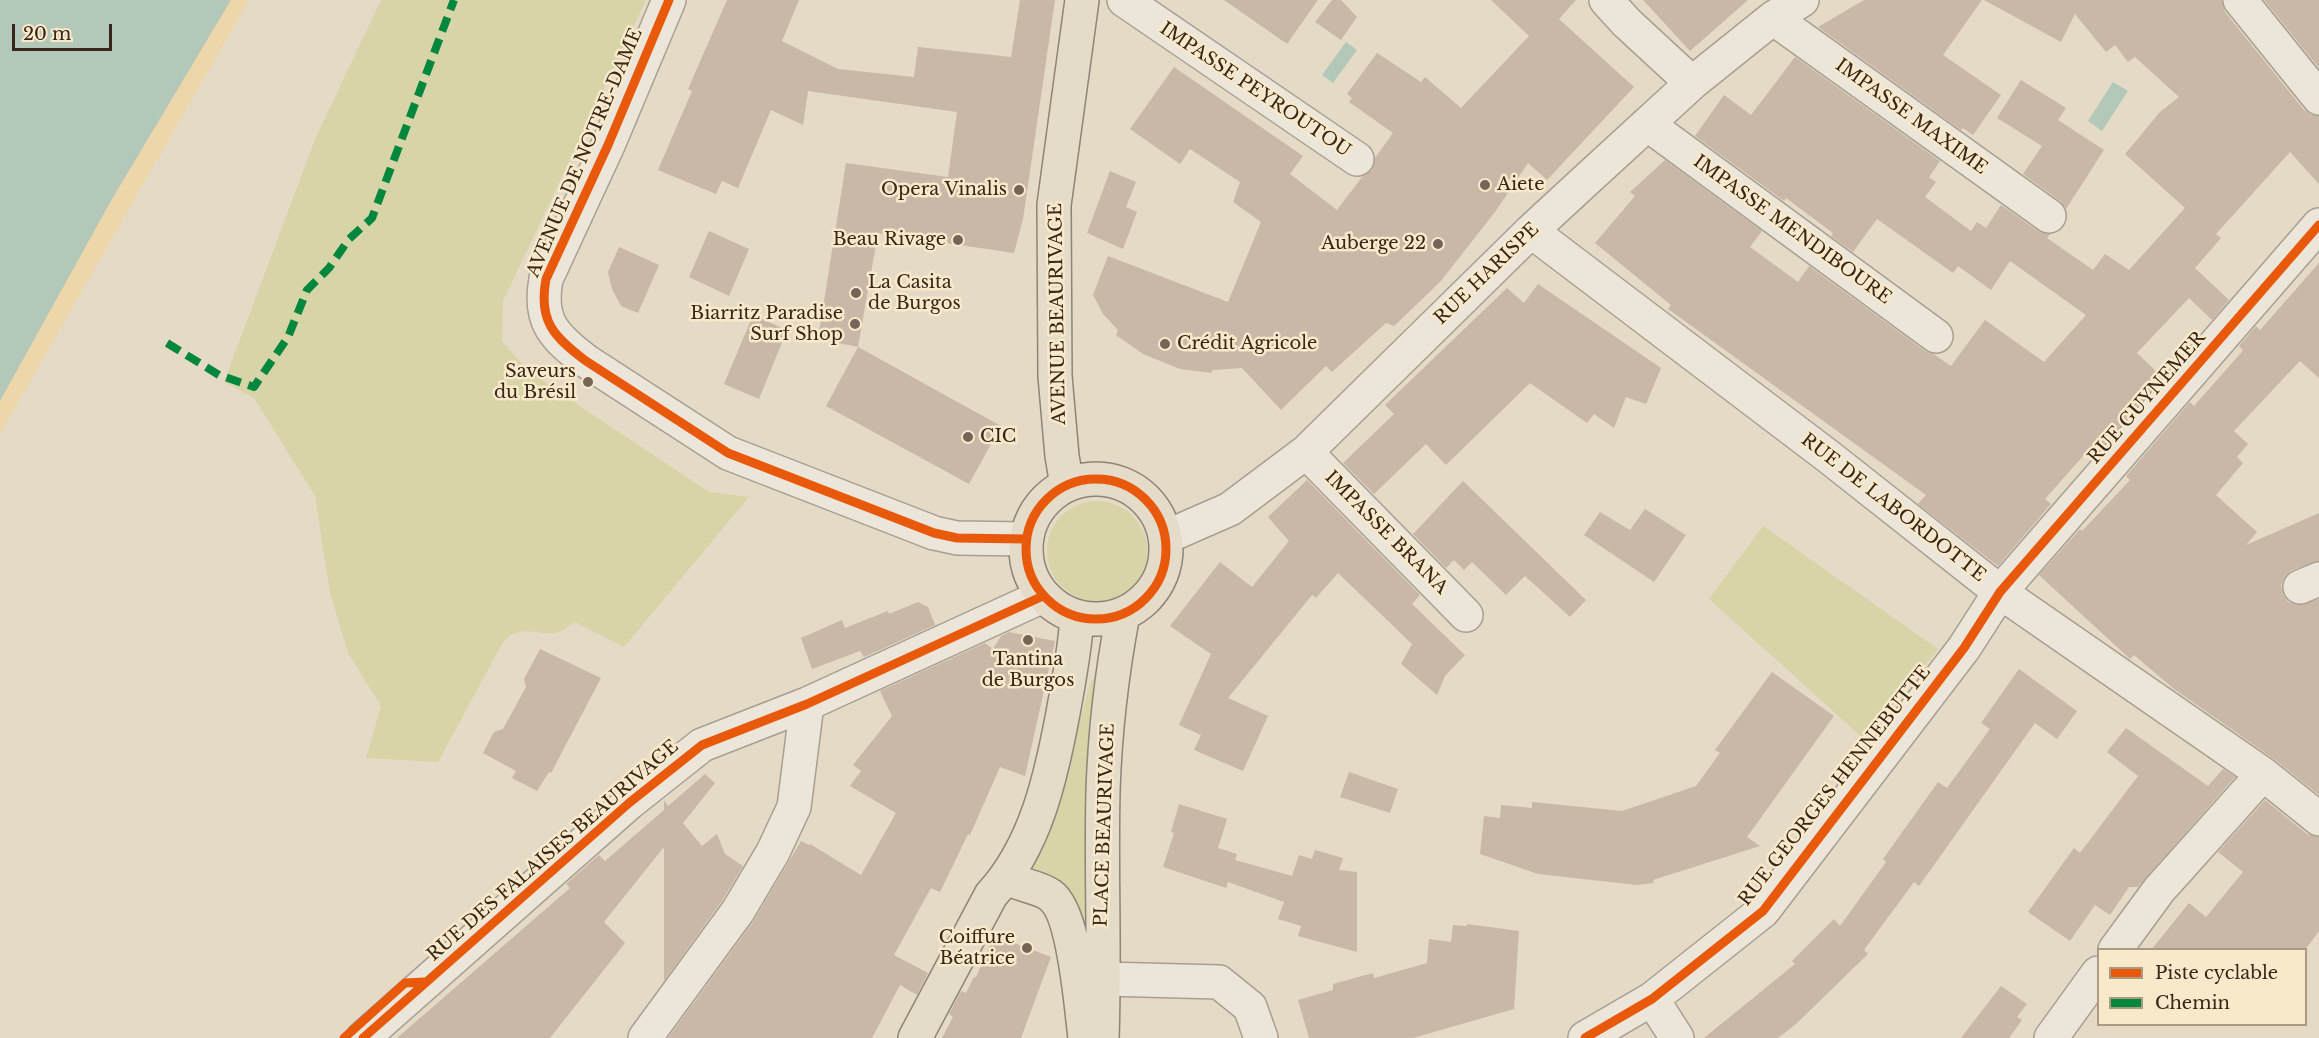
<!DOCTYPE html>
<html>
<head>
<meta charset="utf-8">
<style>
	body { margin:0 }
	#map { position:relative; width:2319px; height:1038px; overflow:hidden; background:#e5dac6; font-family:"Libre Baskerville",serif }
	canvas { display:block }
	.legend { position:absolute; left:2097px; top:948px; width:210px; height:78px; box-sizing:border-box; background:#f8e9ca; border:2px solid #ab9b83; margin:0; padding:8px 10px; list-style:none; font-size:18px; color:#372619 }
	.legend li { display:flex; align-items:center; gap:12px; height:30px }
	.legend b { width:30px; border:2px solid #ab9b83 }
	.scale { position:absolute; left:12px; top:24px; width:100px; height:27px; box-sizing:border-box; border:3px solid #372619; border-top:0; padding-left:8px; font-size:18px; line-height:21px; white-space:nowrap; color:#372619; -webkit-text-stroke:4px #f8e9ca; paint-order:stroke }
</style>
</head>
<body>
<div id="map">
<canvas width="2319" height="1038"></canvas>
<ul class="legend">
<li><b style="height:8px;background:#e8590c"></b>Piste cyclable</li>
<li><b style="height:8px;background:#00873e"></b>Chemin</li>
</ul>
<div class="scale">20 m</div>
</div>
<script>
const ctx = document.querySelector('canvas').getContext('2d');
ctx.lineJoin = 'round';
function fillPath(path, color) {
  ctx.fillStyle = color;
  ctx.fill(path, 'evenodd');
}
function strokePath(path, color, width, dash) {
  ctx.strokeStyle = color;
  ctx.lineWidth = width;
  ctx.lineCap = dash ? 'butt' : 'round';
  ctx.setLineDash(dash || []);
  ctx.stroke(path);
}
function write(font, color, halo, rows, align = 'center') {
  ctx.font = font + ' "Libre Baskerville",serif';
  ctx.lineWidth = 5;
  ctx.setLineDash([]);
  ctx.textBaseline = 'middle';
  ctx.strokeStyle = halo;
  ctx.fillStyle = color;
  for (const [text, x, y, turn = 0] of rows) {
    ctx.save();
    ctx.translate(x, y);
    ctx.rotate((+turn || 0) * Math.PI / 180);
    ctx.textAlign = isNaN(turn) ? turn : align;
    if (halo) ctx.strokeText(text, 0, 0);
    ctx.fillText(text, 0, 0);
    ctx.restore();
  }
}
const green = new Path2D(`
	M381,0H646L503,301L502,341L522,364L557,391L703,488L710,492L749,497L624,647L575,622C570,625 564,631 558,632C541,638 522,621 503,642L438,762L366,758L381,706L348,653L330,593L315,496L254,398L224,382L316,137Z
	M1047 551a50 50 0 1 1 100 0a50 50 0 1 1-100 0Z
	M1763,526L1938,649L1865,740L1709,599Z
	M1091,680L1101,682L1087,920L1085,921L1073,898L1057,879L1030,868L1072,749Z`);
const sand = new Path2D(`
	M0,0H249L0,434Z`);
const water = new Path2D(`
	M0,0H231L112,199L0,401Z
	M1346,42L1357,50L1333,83L1322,75Z
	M2113,82L2128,91L2102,131L2088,121Z`);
const building = new Path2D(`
	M727,0H799L782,41L838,69L914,77L918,47L1011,57L1020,0H1055L1023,219L1014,253L878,233L858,347L818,339L846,163L948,177L957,112L808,91L803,125L771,110L738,188L722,181L716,194L658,170L692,91L688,89Z
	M1224,0H1318L1287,44Z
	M1332,0H1341L1357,17L1341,40L1315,22Z
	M1491,0H1576L1559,19L1634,87L1547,180L1528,163L1495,212L1440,282L1394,326L1386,323L1332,372L1326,366L1281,410L1242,368L1213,370L1211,373L1180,369L1143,354L1116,335L1118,330L1103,314L1093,295L1108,256L1228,302L1261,222L1233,202L1240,182L1190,149L1180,164L1130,129L1174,67L1303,156L1290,174L1337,210L1362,177L1372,170L1375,158L1393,133L1349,102L1352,98L1347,94L1377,53L1421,82L1425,77L1461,108L1529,36Z
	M1643,0H1748L1690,51Z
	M1864,0H1982L1943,55L2001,95L1973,135L1963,128L1961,130L1818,27Z
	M1984,0H2222L2225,12L2304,110L2312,115L2319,116V184L2290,152L2216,234L2221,238L2195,268L2229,300L2212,320L2189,298L2137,353L2162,377L2098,451L2092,446L2045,499L2051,504L1998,566L1918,504L1926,495L1668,309L1671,305L1595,243L1635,196L1630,192L1665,160L1762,231L1750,247L1798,282L1809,266L1925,351L1935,355L1951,366L1985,320L2044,362L2086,315L2010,261L1991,290L1958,266L1953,273L1877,219L1853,252L1831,236L1833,233L1786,198L1784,201L1695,136L1724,95L1751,115L1795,57L1940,161L1929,177L1936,182L1925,197L1971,231L1977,222L1986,228L2001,205L2038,231L2050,234L2047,238L2093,270L2105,254L2129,270L2185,208L2125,154L2160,112L2179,97L2135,57L2128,62L2115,45L2106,52L2075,14L2061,42Z
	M2264,0H2319V68Z
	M2021,80L2066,108L2058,120L2104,150L2066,209L2060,201L2023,174L2042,146L1997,118Z
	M1110,171L1136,182L1126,207L1137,212L1123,249L1087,233Z
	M709,231L749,249L729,296L689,277Z
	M619,247L659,265L638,313L621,306L612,289L608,272Z
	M2319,263V378L2300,361L2234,431L2248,444L2237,457L2243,463L2216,495L2257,532L2246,545L2319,513V561L2292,570L2285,576L2281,585L2283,594L2288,602L2297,605L2319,599V795L2274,759L2174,689L2134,655L2130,659L2039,575L2080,529L2082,531L2130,480L2126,476L2190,402L2194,406L2240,354L2243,350L2239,346L2256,326L2260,330Z
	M1538,284L1661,368L1646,404L1626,397L1614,428L1594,414L1587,423L1530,383L1446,465L1426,444L1374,494L1343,463L1394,414L1385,405L1507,288L1524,303Z
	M753,315L787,330L759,399L724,384Z
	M858,347L1001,426L969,484L826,406Z
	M1307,480L1420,595L1412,604L1465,655L1445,676L1437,695L1401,664L1412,644L1338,573L1316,598L1312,595L1228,698L1268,716L1243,771L1194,750L1201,735L1179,725L1211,654L1170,626L1220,562L1252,587L1289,541L1268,517Z
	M1463,481L1586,600L1570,617L1525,576L1506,595L1472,562L1464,570L1454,560L1446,568L1413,534Z
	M1645,509L1686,535L1654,582L1584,535L1600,512L1630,530Z
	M918,602L928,607L935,625L864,657L860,651L812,669L801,638L842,620L845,628L888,611L889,614Z
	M1009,632L1055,641L1025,776L1000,767L970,835L968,834L940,892L931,888L894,955L928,973L917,995L900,985L872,1038H668L753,922L801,841L809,845L810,844L861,875L896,813L850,786L861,771L853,765L892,716L880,691L985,643L993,649L1001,636Z
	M540,649L601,678L551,773L549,772L537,791L512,778L516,771L483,753L494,732L503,729L526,687L524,679Z
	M2019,669L2077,711L2057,739L2035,723L1919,886L1914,882L1864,950L1868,954L1796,1024L1778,1038H1704L1795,964L1792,961L1834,919L1840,926L1886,862L1883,859L1938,782L1947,788L1990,729L1981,723Z
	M1772,672L1834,716L1747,837L1760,846L1653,880L1654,883L1637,885L1538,874L1480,854L1484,816L1500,818L1501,805L1532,808V802L1622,811L1696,786L1720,753L1715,750Z
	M2126,728L2208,786L2223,769L2235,777L2138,887H2129L2110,915L2095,905L2070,941L2028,912L2074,848L2080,853L2138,776L2107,752Z
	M1349,772L1398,789L1390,813L1340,797Z
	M705,774L715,783L683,823L702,846L717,834L725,854L743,866L722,901L664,981V847L604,922L625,943L550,1038H397L570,888L566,884L599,855L605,861L664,810V800L668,806Z
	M2265,800L2307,834L2319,837V931L2305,950H2151L2189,903L2206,917L2243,872L2218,852Z
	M1179,804L1227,819L1218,848L1237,854L1235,860L1292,876L1299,855L1312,859L1315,850L1343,858L1339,870L1357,872V952L1298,936L1301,926L1278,919L1284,902L1228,882L1226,888L1163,867L1174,833L1171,832Z
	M1467,924L1519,931L1514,1009L1413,1038H1309L1298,1000L1333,990V984L1373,973L1374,978L1427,963L1429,939L1451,942L1453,925L1467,926Z
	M1001,938L1051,957L1021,1038H942L953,1017L949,1014L961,991L966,993L974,977H976L991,943Z
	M2001,986L2027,1004L2017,1017L2022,1020L2009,1038H1961Z`);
const minor = new Path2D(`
	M669,0L608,145L546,279C538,321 554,337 586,361L728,453L934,533L957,538L1026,539
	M1124,0L1357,159
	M1606,0L1627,23L1692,83
	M2240,0L2319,98
	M1773,18L2049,216
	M1647,124L1936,336
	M1531,231L1829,457L2000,592L2263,774L2319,819
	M1306,452L1466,615
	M1166,537L1230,509L1306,452L1531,231L1584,182L1692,83L1773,18L1802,0
	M2300,587L2319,579
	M2115,950L2159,890L2263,774
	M1104,979L1219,982L1250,1007L1261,1038
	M1652,999L1677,1038
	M363,1038L629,803L702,745L807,704L1043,596
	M645,1038L738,911L773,852L794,807L807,704
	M1585,1038L1652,999L1763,911L1964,648L2000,592L2319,225
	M2051,1038L2098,973`);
const major = new Path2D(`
	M1026 549a70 70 0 1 1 140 0a70 70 0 1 1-140 0Z
	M1067,485L1062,456L1055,376L1054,205L1082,0
	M1007,878C1020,885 1041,888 1050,895C1075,912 1081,1007 1085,1038
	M915,1038L991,895C1036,846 1051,777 1063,713C1069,681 1075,649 1077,617
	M1102,1038C1105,956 1101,873 1103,791C1105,731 1112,672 1123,614`);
const quiet = new Path2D(`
	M167,343L219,375L254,387L288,337L307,290L329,268L349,239L372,218L454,0`);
const cycleway = new Path2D(`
	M669,0L608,145L546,279C538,321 554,337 586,361L728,453L934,533L957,538L1026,539
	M1026 549a70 70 0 1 1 140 0a70 70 0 1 1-140 0Z
	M344,1038L405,983L425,982
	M363,1038L629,803L702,745L807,704L1043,596
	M1585,1038L1652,999L1763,911L1964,648L2000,592L2319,225`);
const markers = [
	[1485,185,6,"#746556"],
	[1019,190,6,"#746556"],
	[958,240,6,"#746556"],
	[1438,244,6,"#746556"],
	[856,293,6,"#746556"],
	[855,324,6,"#746556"],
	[1165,344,6,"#746556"],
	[588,382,6,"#746556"],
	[968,437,6,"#746556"],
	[1028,640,6,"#746556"],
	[1027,948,6,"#746556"]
];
const streetNames = [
	["IMPASSE PEYROUTOU",1255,90,34],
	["IMPASSE MAXIME",1911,117,36],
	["AVENUE DE NOTRE-DAME",585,153,-67],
	["IMPASSE MENDIBOURE",1792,230,36],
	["RUE HARISPE",1487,274,-44],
	["AVENUE BEAURIVAGE",1058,314,-91],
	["RUE GUYNEMER",2147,398,-49],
	["RUE DE LABORDOTTE",1893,508,38],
	["IMPASSE BRANA",1386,533,45],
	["RUE GEORGES HENNEBUTTE",1835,786,-52],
	["PLACE BEAURIVAGE",1105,825,-88],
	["RUE DES FALAISES BEAURIVAGE",553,851,-41]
];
const poiNames = [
	["Aiete",1497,185,"left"],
	["Opera Vinalis",1007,190],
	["Beau Rivage",946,240],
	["Auberge 22",1426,244],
	["La Casita",868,283,"left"],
	["de Burgos",868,304,"left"],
	["Biarritz Paradise",843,314],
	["Surf Shop",843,335],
	["Crédit Agricole",1177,344,"left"],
	["Saveurs",576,372],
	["du Brésil",576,393],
	["CIC",980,437,"left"],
	["Tantina",1028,660,"center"],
	["de Burgos",1028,681,"center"],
	["Coiffure",1015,938],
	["Béatrice",1015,959]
];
fillPath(green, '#d7d4a7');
fillPath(sand, '#ecd6aa');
fillPath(water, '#b4c8ba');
fillPath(building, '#c9b7a7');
strokePath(minor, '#a89f91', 36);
strokePath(major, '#8e8477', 36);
strokePath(minor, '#ece5d9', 33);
strokePath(major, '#e4dbc9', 33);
strokePath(quiet, '#00873e', 8, [15, 8]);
strokePath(cycleway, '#e8590c', 9);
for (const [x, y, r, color] of markers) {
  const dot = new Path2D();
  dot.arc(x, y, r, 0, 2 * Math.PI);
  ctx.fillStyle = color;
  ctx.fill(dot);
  strokePath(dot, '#f8e9ca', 2);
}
write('18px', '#372619', '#f8e9ca', streetNames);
write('18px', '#372619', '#f8e9ca', poiNames, 'right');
</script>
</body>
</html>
